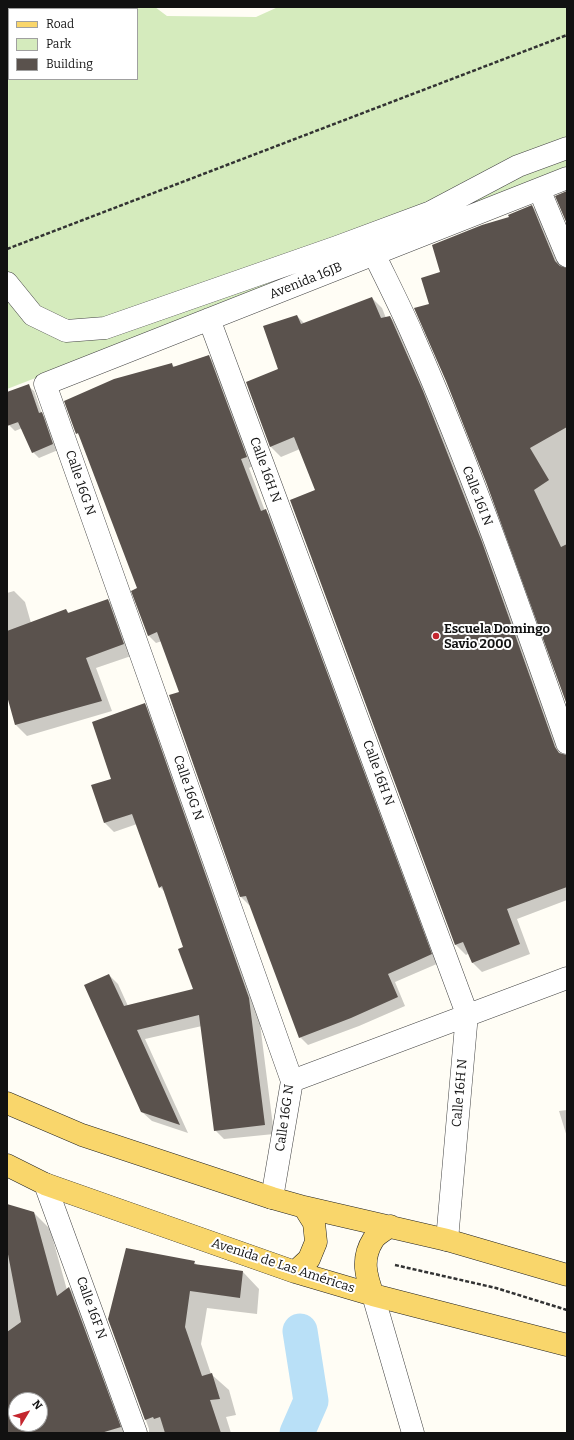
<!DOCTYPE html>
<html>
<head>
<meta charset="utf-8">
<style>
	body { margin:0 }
	#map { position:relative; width:574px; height:1440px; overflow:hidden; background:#fffdf5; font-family:Bitter,serif }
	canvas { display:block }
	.frame { position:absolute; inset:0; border:8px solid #111; pointer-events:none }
	.legend { position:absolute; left:8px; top:8px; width:130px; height:72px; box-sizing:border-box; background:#fff; border:1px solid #a0a0a0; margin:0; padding:5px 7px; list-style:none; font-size:12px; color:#111 }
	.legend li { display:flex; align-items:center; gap:8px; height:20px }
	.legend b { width:20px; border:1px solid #a0a0a0 }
	.north { position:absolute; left:8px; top:1392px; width:40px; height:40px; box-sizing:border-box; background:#fff; border:1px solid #a0a0a0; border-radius:50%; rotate:52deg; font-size:11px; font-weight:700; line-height:16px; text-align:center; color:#111 }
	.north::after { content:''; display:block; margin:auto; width:14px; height:18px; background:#c4262e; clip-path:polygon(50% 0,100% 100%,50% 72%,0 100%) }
</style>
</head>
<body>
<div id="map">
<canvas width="574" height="1440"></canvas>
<div class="frame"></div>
<ul class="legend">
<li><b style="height:5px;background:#f9d66b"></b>Road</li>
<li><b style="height:11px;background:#d5ebbd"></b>Park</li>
<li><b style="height:11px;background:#5a524d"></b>Building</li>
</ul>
<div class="north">N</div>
</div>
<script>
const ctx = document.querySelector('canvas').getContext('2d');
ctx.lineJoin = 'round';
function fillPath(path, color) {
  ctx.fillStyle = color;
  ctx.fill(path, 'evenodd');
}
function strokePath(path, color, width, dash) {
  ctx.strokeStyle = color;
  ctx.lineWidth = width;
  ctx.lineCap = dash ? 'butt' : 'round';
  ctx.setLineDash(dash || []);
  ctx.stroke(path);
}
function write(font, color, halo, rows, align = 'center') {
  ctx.font = font + ' Bitter,serif';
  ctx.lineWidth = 4;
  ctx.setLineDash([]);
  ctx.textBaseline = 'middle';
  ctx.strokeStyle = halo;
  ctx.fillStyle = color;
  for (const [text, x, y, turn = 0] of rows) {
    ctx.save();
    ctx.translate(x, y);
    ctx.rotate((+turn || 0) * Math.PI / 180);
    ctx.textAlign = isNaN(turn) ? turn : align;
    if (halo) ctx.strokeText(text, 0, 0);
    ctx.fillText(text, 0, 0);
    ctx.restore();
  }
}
const green = new Path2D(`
	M7,7H155L167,16L256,17L278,7H567V173L7,389ZM9,9H137V79H9Z`);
const shadow = new Path2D(`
	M532,206L542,216L564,269H567V702L430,305L442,272L510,217Z
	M372,298L382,308L386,318L390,317L400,327L510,604L564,756H567V900L517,919L530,954L482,972L472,962L469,953L466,955L456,945L316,491L300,449L281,457L271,447L247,382L279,370L297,316L305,324Z
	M208,356L216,364L254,465L249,468L265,511L274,518L439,963L395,982L405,1006L359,1026L308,1045L300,1037L251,904L249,905L241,897L180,692L162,641L156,643L148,635L139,589L82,438L77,433L171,364L175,367Z
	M28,386L34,391L42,414L47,419L58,450L39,458L33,452L22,428L15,431L9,425L7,419V393Z
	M14,591L25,602L31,623L66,610L70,614L108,600L118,611L134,655L96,668L112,711L27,736L16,725L7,692V593Z
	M145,705L154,714L258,1008L274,1134L224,1139L215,1130L202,1026L145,1039L188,1133L152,1121L142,1112L109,975L118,984L128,1006L195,990L184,948L166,893L160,887L137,824L114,832L105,823L112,779Z
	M567,1110V1137L559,1111Z
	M7,1205L33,1212L50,1229L67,1290L69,1288L86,1305L133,1433H7ZM16,1400H40V1424H16Z
	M194,1262L198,1266L243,1272L259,1289L257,1314L207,1308L201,1344L211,1374L229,1390L236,1415L226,1417L231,1433H149V1429L109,1319Z`);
const canal = new Path2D(`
	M297,1433L311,1401L300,1331`);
const building = new Path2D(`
	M567,191V224L555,196Z
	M532,205L555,261L560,266L567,268V427L530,448L549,480L534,490L561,547L567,544V705L486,482L446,381L414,308L429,304L421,278L440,272L432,245L482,225L509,217L508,215Z
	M372,297L381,318L390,316L423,391L482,542L555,747L559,753L567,755V887L507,909L520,944L472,963L463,942L455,945L290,500L315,490L294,437L270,447L246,382L278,369L263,326L297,315L301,324Z
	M209,355L247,457L241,459L261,511L266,509L432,954L388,974L398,997L351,1018L299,1038L246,896L240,897L169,695L179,692L157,632L148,636L131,591L137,588L78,433L76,434L64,401L114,379L172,363L173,367Z
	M29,384L39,413L42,412L53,444L32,453L18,422L21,421L7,426V392Z
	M108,599L124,644L86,658L102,701L15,725L7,696V631L66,609L68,613Z
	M145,703L249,998L265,1125L214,1131L199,1015L137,1030L180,1125L141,1112L84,985L109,974L124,1006L193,989L178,949L183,947L162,886L159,888L132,814L104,823L91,785L111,779L92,722Z
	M7,1204L34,1212L57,1296L69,1287L121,1427L101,1433H7V1332L21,1322L7,1249ZM16,1400H40V1424H16Z
	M126,1248L195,1261L194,1264L243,1271L240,1298L190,1291L185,1327L202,1376L212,1373L220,1399L210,1400L221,1433H165L160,1417L154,1419L153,1417L145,1420L108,1319Z`);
const path = new Path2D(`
	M7,249L567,35
	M395,1265L496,1288L567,1310`);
const minor = new Path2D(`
	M539,189L567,256
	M374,254C387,281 401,308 413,336C471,468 519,606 567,743
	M7,283L33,315L66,331L105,328L337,247L431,212L518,166L567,148
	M209,319L467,1014L447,1240
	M292,1081L567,978
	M45,1184L136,1433
	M272,1198L292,1081L45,384L567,178
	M373,1295L413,1433`);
const major = new Path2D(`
	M7,1103L82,1135L272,1198L304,1207L447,1240L567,1275
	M7,1165L45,1184L295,1272L373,1295L567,1345
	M295,1272L309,1259L316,1242L314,1223L304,1207
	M373,1295C366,1276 361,1259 373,1240C376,1235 385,1230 390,1226`);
const markers = [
	[436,636,4,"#c4262e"]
];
const streetNames = [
	["Avenida 16JB",306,281,-22],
	["Calle 16H N",265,470,70],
	["Calle 16G N",80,483,71],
	["Calle 16I N",477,496,69],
	["Calle 16H N",378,773,70],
	["Calle 16G N",188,788,71],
	["Calle 16H N",460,1093,-85],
	["Calle 16G N",285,1118,-82],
	["Avenida de Las Américas",283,1266,18],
	["Calle 16F N",91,1308,70]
];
const poiNames = [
	["Escuela Domingo",444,629],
	["Savio 2000",444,644]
];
fillPath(green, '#d5ebbd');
fillPath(shadow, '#0003');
strokePath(canal, '#b9e0f7', 35);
fillPath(building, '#5a524d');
strokePath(minor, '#444', 23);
strokePath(major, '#222', 23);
strokePath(path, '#333', 2.5, [4, 2]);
strokePath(minor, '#fff', 22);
strokePath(major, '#f9d66b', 22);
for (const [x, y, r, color] of markers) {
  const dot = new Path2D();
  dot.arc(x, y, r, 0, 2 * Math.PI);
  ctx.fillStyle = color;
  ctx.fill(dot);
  strokePath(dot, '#fff', 1.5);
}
write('13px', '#111', '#fff', streetNames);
write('bold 13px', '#111', '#fff', poiNames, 'left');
</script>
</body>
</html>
